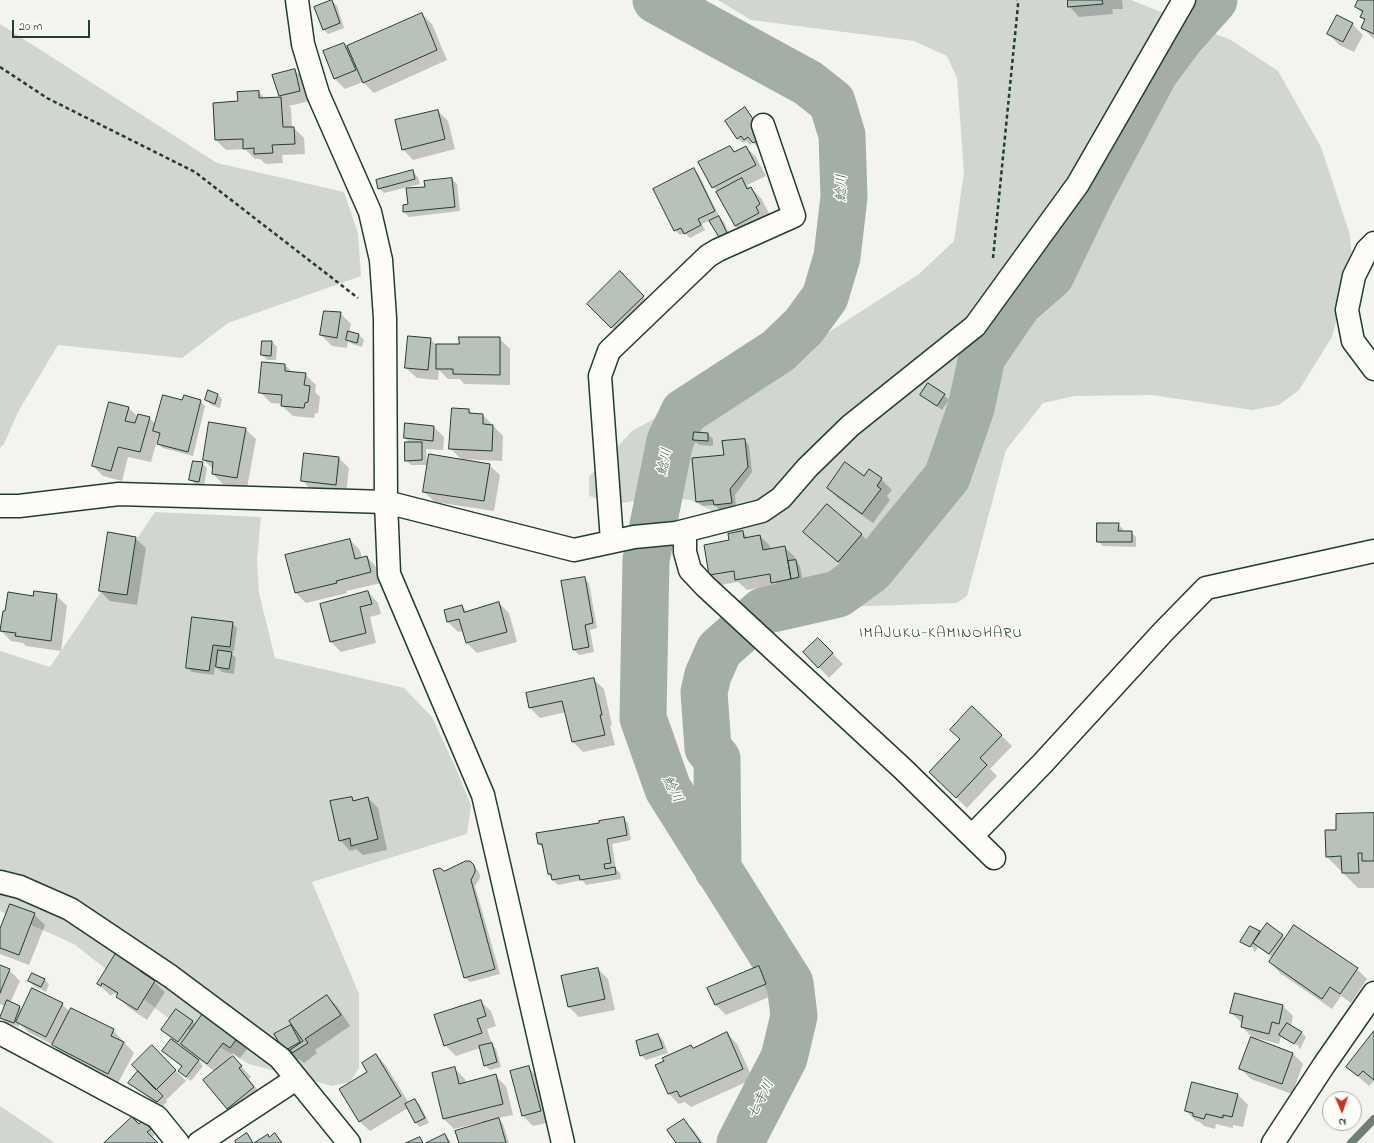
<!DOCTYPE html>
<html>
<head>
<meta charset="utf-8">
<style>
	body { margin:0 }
	#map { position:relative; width:1374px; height:1143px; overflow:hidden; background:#f4f4ef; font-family:"Indie Flower",sans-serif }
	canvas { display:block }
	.north { position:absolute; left:1322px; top:1091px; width:40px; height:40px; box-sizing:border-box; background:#fdfcf7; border:1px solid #a4b0a9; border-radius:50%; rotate:178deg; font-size:11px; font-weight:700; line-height:16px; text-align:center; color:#1f3d34 }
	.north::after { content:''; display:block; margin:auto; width:14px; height:18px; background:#c8321e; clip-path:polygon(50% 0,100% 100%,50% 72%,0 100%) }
	.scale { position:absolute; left:12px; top:20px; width:78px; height:18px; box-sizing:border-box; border:2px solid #1f3d34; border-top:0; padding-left:5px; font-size:12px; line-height:14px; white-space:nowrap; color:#1f3d34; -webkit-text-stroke:3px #fdfcf7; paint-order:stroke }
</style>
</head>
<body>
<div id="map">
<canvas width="1374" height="1143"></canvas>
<div class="north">N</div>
<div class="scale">20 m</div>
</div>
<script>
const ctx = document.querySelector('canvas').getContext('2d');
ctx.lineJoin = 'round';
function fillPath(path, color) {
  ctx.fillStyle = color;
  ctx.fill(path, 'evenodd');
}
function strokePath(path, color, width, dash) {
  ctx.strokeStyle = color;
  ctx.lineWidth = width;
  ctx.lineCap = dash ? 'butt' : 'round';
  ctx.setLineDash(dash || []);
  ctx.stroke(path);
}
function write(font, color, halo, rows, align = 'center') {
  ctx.font = font + ' "Indie Flower","Klee One",sans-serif';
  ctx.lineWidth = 3;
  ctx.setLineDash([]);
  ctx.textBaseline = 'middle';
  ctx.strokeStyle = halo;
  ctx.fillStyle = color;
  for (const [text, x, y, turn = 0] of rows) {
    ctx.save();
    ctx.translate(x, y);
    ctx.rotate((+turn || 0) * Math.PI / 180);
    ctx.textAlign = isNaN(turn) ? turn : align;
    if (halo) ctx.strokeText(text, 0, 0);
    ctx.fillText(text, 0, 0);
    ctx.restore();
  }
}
const green = new Path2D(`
	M718,0H1131L1231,40L1278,71L1321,147L1350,235L1352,260L1332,337L1299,390L1279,405L1252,410L1152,395L1075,396L1043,403L1006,450L967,596L957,603L812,608L780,588L724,517L691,500L659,497L616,504L589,496V477L632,431L727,379L767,372L919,274L954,241L964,173L957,78L947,56L914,41L751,20Z
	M0,24L217,163L344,192L358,233L361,276L228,323L182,358L58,345L18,412L4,444L0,448Z
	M155,512L261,517L257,560L259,593L275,658L404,688L432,717L455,766L471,805L467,834L312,882L359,994V1068L350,1082L332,1086L249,1064L164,1015L74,944L0,911V651L50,667Z
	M0,1106L55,1143H0Z`);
const shadow = new Path2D(`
	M1069,0H1122L1123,9H1112L1113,14L1079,17L1069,6Z
	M1358,0H1374V39L1362,28L1365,21L1361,17L1363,14L1356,7L1359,1Z
	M332,1L337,6L344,28L328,34L323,29Z
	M422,14L432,24L447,60L374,93L363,82L345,89L335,79L324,52L344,44L347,47Z
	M1352,24L1363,35L1354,52L1339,45L1329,34Z
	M294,70L305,80L310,101L289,106L291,108L292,128H294L304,138L305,154L282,155L283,163L266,164L260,159H255L245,149L226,150L216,140L239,102L259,92L265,99L281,98L279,96L274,75Z
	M745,108L761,130L766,142L758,148L753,142L750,145L746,141L743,143L738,139L726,121Z
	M438,111L448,121L455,149L413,160L403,149Z
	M730,147L736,152L746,147L756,157L766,176L747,185L761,198L770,215L746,236L735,226L718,192L713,187Z
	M694,170L699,175L719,216H718L724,222L731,238L724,242L719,237L710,220L702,224L705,230L690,238L685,233L680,235L675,230Z
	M413,172L418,177L420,184L384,193L379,188Z
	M452,179L457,184L460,211L409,217L404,212V205H409L426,187Z
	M620,273L653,307L622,338L588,304Z
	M340,313L351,324L349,332L359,335L364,340L362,347L352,344L348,341L347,348L332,346L321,335Z
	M499,338L510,349V385L464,384L460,379H448L439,370L438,380L417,378L406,368L430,339L437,345H460Z
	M272,342L277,347L276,360H267L262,355Z
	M285,365L293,373L305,374L316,385L315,392L320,397L318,413H315L314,418L293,416L282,406L283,404L271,403L260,392Z
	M217,394L222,399L220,408L211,405L206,400Z
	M921,394L944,395L949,400L942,410L926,399Z
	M183,401H200L205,406L193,456L163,448L158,443L160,437L158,436L151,462L128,457L122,481L103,476L93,466L110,403L129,408L138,417L149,418L156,424Z
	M469,410L472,414L483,415L503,436L502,461L461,459L450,448Z
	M434,427L444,437L443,450L426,449L427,465H411L406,460L410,443L405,438Z
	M245,429L256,439L247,488L223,484L213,474V469L204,460Z
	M695,433L708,434L713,439V446L699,445L694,440Z
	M744,440L749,445L752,472L735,495L736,508L720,510L715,505L702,506L697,501L725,455Z
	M339,458L349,468L346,494L312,491L302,480Z
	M202,463L207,468L204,486L195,484L190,479Z
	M489,465L500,475L494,511L435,502L424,492Z
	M870,470L881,479L892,490L887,496L890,500L873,523L838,498L828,488L864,477Z
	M1118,524L1123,529V532H1131L1136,537V547L1103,546L1098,541Z
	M742,532L748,538L760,536L770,546L771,550L784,547L795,557L796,561L800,566L803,582L799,583L801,589L782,593L775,585L747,590L738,582L720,585L710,575L730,541Z
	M804,532L861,534L871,545L848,571Z
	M135,538L146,548L137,605L110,601L100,591Z
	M350,540L360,550L362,558L367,557L377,568L381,583L346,591L347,593L306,603L296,593Z
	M584,578L589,583L597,628L590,630L594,652L579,655L574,650Z
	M368,592L378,603L381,614L370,617L376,643L341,652L331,642Z
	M56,595L67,606L61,651L26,646L23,643L11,641L1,631L34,597Z
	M499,603L509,613L517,642L477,653L467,643L463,631L458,632L448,622L462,606L467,612Z
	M232,623L237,628L234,651H229L236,658L234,674L222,672L215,666L214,675L192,672L187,667Z
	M818,639L843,664L829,678L804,652Z
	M593,679L604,689L612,725L610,726L615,745L583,752L573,742L566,712L540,718L530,708L527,694Z
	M1001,735L1012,746L990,769L997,776L967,808L940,782Z
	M351,798L355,801L368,798L378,808L387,850L363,855L356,849L350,851L340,840Z
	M1374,814V888H1358L1327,857L1337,831Z
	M623,818L628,823L631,840L612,844L616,869L620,873L621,879L586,885L582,880L558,885L553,880L548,874L544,849L539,844L600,823Z
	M470,862L478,871L480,875V878L475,886L500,974L470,982L465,977L443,872Z
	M34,914L45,925L29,965L0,954V930Z
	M1259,932L1261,934L1282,935L1286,939L1357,969L1367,979L1351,1003L1341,996L1332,1009L1280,973L1270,962L1273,958L1258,947L1255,952L1246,947L1253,951L1254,949L1246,944V946L1242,942Z
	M119,952L153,978L152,980L165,992L147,1020L128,1007L117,997L118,996L113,993L111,996L109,994L98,984Z
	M0,966L9,970L20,981L10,1003L20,1007L23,1010L62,1004L70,1012L113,1030L134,1053L118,1083L63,1056L53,1045L28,1032L20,1024L19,1027L6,1023L1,1018L5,1006L0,1004Z
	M759,967L769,977L776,994L726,1015L716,1005L709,988Z
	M598,969L608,979L615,1010L579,1017L569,1007Z
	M44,979L49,984L46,992L34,986L29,981Z
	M326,996L337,1006L350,1026L315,1050L317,1053L304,1063L299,1059L295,1061L284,1051L291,1026L298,1033Z
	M480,1001L491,1011L496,1026L487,1029L492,1044L496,1049L501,1067L490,1070L485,1065L480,1048L456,1056L445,1045Z
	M1283,1006L1293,1016L1291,1026L1301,1032L1306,1037L1300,1049L1298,1048L1299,1046L1285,1038V1040L1281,1036L1279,1044L1252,1037L1242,1027V1023L1231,1013Z
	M192,1021L196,1025L237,1038L248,1048L240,1058L233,1053L227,1061L233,1057L251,1077L249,1079L264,1098L238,1119L227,1109L205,1080L215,1072L200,1060L199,1061L203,1066L191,1081L179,1071L182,1067L163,1051L172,1039L162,1029Z
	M727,1033L737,1044L753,1079L691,1107L685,1102L679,1104L669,1094L656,1066Z
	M1374,1033V1081L1369,1086L1347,1067Z
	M658,1035L663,1040L668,1053L646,1060L641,1055Z
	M152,1046L186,1081L166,1100L167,1102L162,1107L135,1088L130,1083L138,1072Z
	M1293,1054L1303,1064L1292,1094L1251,1079L1241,1069Z
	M376,1055L386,1066L409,1103L415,1100L420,1105L429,1123L420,1127L415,1122L408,1108L370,1131L359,1121L368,1072Z
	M454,1068L465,1079L466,1083L495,1076L506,1086L513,1115L498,1118L503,1124L509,1143H460L483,1124L482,1122L454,1129L444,1119Z
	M529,1068L539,1078L550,1122L533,1126L523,1116Z
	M1193,1083L1238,1095L1248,1105L1243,1127L1233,1125V1128L1216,1124L1215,1129L1204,1126L1200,1122L1196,1121L1186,1111Z
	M683,1120L694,1130L703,1143H677Z
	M139,1125L148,1126L155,1134L152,1138L157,1143H105Z
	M445,1135L452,1143H428Z`);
const stream = new Path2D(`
	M1351,1143L1374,1119`);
const river = new Path2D(`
	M656,0L808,83L832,102L842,135L844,197L837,257L825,297L804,326L778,351L684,412L670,441L646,560L643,718L668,789L790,983L794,1016L784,1058L740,1143
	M718,870L717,759L708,748L704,692L708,675L719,650L763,611L838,594L871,570L947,477L971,408L982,357L1019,303L1051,275L1090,194L1155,72L1181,37L1214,0`);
const building = new Path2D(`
	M332,0L340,23L323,30L314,7Z
	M1068,0H1102L1103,4L1068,7Z
	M1358,0H1374V34L1361,28L1365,19L1360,17L1363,11L1355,7Z
	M422,13L437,50L363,83L347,46Z
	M1337,15L1353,23L1343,42L1327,34Z
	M344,43L356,70L334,79L323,51Z
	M295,69L300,91L279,96L272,75Z
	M259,91V98L281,97L283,127H294L295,144L272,145L273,153L254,154V148L243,149V139L215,140L213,103L238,101L237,92Z
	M745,107L757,125L762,137L753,143L748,137L744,140L741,136L737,139L725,121Z
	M438,110L445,139L402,150L395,120Z
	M730,146L734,152L746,146L756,165L712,188L698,162Z
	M694,168L715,211L698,219L701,225L684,234L681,228L674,231L653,189Z
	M413,170L415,179L378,189L376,180Z
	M452,178L455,207L403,212V205L408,204L406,188L425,187L424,181Z
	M742,178L747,189L751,187L760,204L756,207L759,213L735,226L716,192Z
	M719,216L727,233L719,237L709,221Z
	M620,271L644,296L611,328L587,304Z
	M324,311L341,312L337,338L320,335Z
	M348,331L359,334L357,343L346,340Z
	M408,336L431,338L428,370L405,368Z
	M459,337H500V375L453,374V369H436V344H459Z
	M262,341H272L271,356L261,355Z
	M262,362L285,364V371L306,373L304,385L310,386L308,402L305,403L304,408L281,406L282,395L259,393Z
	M928,383L945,394L937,406L920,395Z
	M208,390L218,394L215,404L205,400Z
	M163,395L182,400L184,395L201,400L188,452L157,444L160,433L153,431Z
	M109,402L129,407L125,421L135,423L138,414L150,417L140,452L118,447L111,471L92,466Z
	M452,408L469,409V413L483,414V424L493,425L492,451L449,449Z
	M209,422L246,428L237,478L212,474L213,462L203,460Z
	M405,423L434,426L433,441L404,438Z
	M694,432L708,433V441L693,440Z
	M745,439L748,467L730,489L732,503L714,505L713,500L696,502L692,458L724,455L722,441Z
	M405,442H422V460L405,461Z
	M304,453L339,457L336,485L301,481Z
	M429,454L490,464L484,501L423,492Z
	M193,461L203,462L199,482L189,480Z
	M845,462L864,476L869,469L882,478L877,486L881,489L862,514L827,488Z
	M827,504L862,534L838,562L803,532Z
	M1097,523H1119L1118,531H1132V542H1097Z
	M743,531L744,538L760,535L763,550L785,546L791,579L771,583L770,574L735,580L734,571L709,575L704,545L729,540L728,534Z
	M108,532L136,537L127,595L99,591Z
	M350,539L355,559L367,556L371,572L336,581L337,583L295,593L285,555Z
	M796,560L799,577L791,579L788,561Z
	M585,577L593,623L585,625L589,647L573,650L561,581Z
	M34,591L57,594L51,641L15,636L16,633L0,631L3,611H5L8,592L33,596Z
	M368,591L372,604L360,607L366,633L330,642L320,604Z
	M499,602L507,632L466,643L459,619L447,622L444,610L462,605L464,612Z
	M192,617L233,622L230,647L213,645L209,671L186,668Z
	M818,638L833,653L818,668L803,652Z
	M218,650L232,652L229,669L216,667Z
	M594,678L602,715H600L605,735L572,742L562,701L529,708L526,693Z
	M972,706L1002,735L980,758L987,765L956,798L929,772L960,739L950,730Z
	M352,797L353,801L368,797L378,839L351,846L350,838L339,841L330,801Z
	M1374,813V861H1362V853H1358L1359,873H1342L1341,856L1326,857L1325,830H1336V814Z
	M624,817L627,835L607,839L611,863L604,864L605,869L615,867L616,874L580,880L579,875L552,880L551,874H548L542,844H538L536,833L599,823V821Z
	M466,861H470L474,865L475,869V872L471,880L495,969L464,978L433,870L440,868L444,871Z
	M10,904L35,913L19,955L0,948V929Z
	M1267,923L1283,935L1269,954L1253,943Z
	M1294,925L1358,968L1340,994L1330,987L1322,999L1269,962Z
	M1250,926L1260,931L1250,947L1240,942Z
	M118,950L143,967L140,971L155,981L137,1010L116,997L118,993L102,983L101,986L97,984Z
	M0,965L10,969L0,993Z
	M759,966L766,984L715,1005L707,988Z
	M598,968L605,999L568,1007L561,976Z
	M32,973L45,979L41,987L28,981Z
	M32,988L63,1003L46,1037L16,1022Z
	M1235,993L1283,1005L1279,1024L1272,1022L1269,1034L1241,1027L1243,1016L1230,1013Z
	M327,995L341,1015L305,1039L308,1043L292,1053L290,1050L303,1041L289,1021Z
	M7,1000L20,1006L14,1023L0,1018Z
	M481,1000L486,1016L477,1019L482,1033L444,1046L434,1015Z
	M71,1008L114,1029L111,1036L124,1042L108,1074L52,1045Z
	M176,1009L193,1021L178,1042L161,1030Z
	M204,1012L238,1037L230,1048L223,1043L207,1064L181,1044Z
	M1287,1023L1302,1032L1294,1044L1279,1035Z
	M291,1025L300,1042L284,1051L274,1034Z
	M1374,1031V1080L1363,1071L1358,1076L1346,1067Z
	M727,1032L743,1069L680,1097L677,1091L668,1094L655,1065L664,1061L662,1058L691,1045L693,1048Z
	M658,1034L663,1048L640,1056L636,1041Z
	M1251,1037L1293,1053L1282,1084L1239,1069Z
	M171,1039L199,1060L186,1077L178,1071L182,1066L162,1051Z
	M492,1043L497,1062L484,1066L479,1046Z
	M152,1045L176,1070L156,1090L132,1065Z
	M376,1054L401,1096L359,1122L339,1089L367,1072L362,1063Z
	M233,1056L242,1066L239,1068L254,1087L227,1109L203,1080Z
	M529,1066L541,1111L522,1116L510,1071Z
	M455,1067L459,1084L496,1074L503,1104L443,1119L432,1073Z
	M138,1071L163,1096L157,1102L128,1083Z
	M1192,1082L1238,1094L1232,1117L1223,1115V1118L1206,1114L1204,1119L1193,1116V1113L1185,1111Z
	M415,1099L425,1118L415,1123L405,1104Z
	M132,1117L139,1124L143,1120L151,1129L147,1132L158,1143H104Z
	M499,1118L506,1143H459L455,1131Z
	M684,1119L701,1143H676L667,1130Z
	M247,1133L253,1143H236L235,1141Z
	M275,1133L282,1143H254L268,1134L269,1137Z
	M445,1134L449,1143H426Z
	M420,1137L423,1143H406Z`);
const path = new Path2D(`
	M0,67L47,98L195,172L358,298
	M993,258L1018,5L1017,0`);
const street = new Path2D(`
	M1374,243L1367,250L1354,276L1347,310L1353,341L1374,369
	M0,506H19L119,494L386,502L574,550L634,537L676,533L762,511L781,498L807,468L850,426L975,326L1078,184L1184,0
	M685,531V552L690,570L705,586L903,769L994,858
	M612,541L600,376L609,351L708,256L718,250L794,216L763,125
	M972,836L1042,764L1163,632L1206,588L1374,551
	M0,882L20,887L70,909L170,976L280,1058L349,1143
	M0,1033L157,1117L178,1143
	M199,1143L296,1079
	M1273,1143L1324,1065L1374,993`);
const secondary = new Path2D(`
	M297,0L303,44L318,94L370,212L381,260L385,318L386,502L389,574L483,795L563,1143`);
const waterNames = [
	["鯰川",843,188,-89],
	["鯰川",666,462,-79],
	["鯰川",671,790,63],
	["七寺川",762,1100,-63]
];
const quarterNames = [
	["IMAJUKU-KAMINOHARU",941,635]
];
fillPath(green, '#d1d6d1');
fillPath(shadow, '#0003');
strokePath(stream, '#6e8179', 8);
strokePath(river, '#a3aea7', 47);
fillPath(building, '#b9c1bb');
strokePath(building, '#1f3d34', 1);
strokePath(street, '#1f3d34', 25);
strokePath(secondary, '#1f3d34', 25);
strokePath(path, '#1f3d34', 2.5, [4, 3]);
strokePath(street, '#fdfcf7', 22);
strokePath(secondary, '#fdfcf7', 22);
write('italic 14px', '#475f56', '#fdfcf7', waterNames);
ctx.letterSpacing = '1px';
write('15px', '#1f3d34', '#fdfcf7', quarterNames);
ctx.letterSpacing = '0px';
</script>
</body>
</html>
